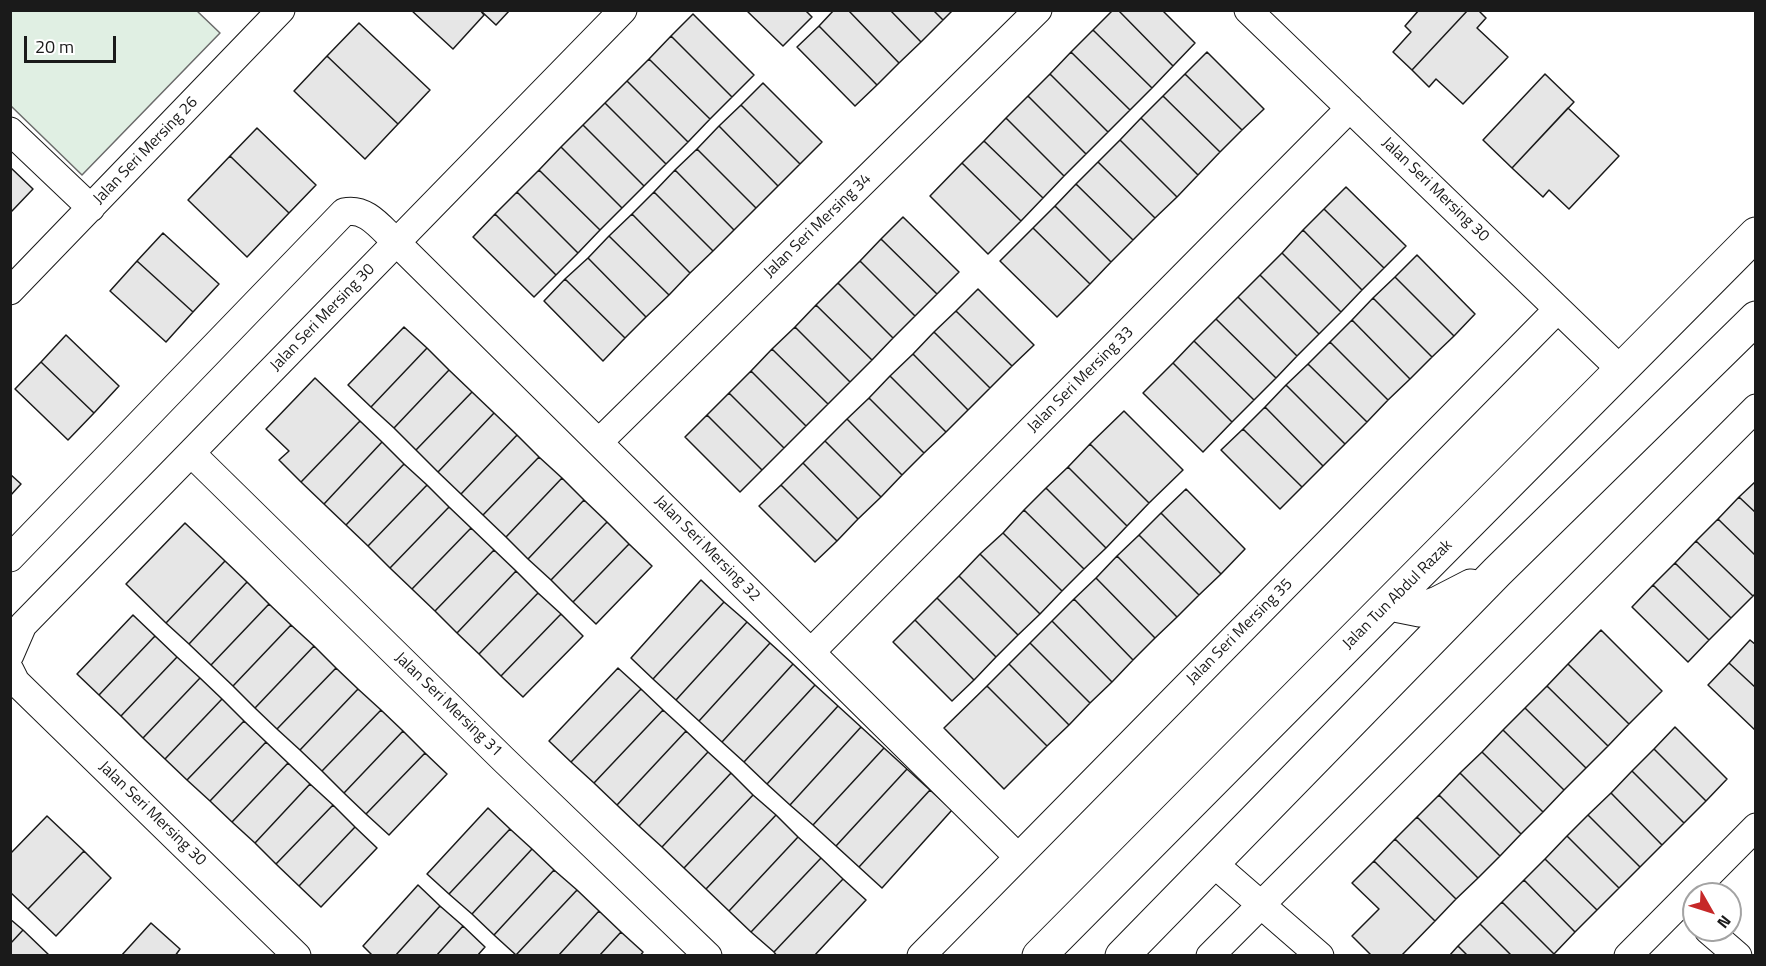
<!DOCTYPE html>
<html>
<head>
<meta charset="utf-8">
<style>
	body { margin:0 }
	#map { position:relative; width:1766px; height:966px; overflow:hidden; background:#fff; font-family:"Titillium Web",sans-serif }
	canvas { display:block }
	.frame { position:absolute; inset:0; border:12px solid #1a1a1a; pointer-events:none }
	.north { position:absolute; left:1682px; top:882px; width:60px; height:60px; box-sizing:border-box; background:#fff; border:2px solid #a3a3a3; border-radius:50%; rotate:129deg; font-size:16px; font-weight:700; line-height:24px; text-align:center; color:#1a1a1a }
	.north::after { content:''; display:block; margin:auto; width:21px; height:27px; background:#c62828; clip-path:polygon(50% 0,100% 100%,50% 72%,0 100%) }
	.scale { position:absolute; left:24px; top:36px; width:92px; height:27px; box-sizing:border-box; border:3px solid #1a1a1a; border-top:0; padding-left:8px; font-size:18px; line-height:21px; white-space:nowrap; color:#1a1a1a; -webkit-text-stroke:4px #fff; paint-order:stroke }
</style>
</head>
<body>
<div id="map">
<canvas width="1766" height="966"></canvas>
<div class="frame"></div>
<div class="north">N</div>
<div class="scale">20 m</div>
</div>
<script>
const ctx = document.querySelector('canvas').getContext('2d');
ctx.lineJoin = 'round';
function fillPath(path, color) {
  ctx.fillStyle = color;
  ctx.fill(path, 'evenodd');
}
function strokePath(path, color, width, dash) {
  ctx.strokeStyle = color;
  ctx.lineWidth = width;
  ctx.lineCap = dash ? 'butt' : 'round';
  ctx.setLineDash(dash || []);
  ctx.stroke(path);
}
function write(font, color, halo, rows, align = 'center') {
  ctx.font = font + ' "Titillium Web",sans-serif';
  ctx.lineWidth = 4.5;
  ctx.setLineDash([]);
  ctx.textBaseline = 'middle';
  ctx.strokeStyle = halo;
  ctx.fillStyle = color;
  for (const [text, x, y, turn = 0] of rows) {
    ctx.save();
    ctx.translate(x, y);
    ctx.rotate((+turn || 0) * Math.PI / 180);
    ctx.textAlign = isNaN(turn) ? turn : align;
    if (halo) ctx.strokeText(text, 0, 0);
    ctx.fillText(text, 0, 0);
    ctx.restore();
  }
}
const green = new Path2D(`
	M10,11H197L220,33L82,175L11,106Z`);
const building = new Path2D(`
	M411,10H480L484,15L453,49Z
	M480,10H510L496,25Z
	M746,10H805L812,17L783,46Z
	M834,10H848L899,63L877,85L819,26Z
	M848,10H890L921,42L899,63Z
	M890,10H933L943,20L921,42Z
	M933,10H953L943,20Z
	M1113,10H1118L1173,66L1152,88L1093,30Z
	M1118,10H1162L1195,43L1173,66Z
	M1419,10H1468L1412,70L1393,52L1411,32L1405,26Z
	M1468,10H1478L1486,18L1477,28L1508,57L1463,104L1436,79L1429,87L1412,70Z
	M693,14L754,75L732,97L671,36Z
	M359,23L430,90L398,124L327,56Z
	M819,26L877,85L855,106L797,47Z
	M1093,30L1152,88L1130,110L1071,52Z
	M671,36L732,97L710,119L649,59Z
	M1071,52L1130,110L1108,132L1050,74Z
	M1207,52L1264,109L1242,130L1185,74Z
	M327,56L398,124L365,159L294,91Z
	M649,59L710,119L688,142L627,81Z
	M1050,74L1108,132L1086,154L1028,96Z
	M1185,74L1242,130L1220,152L1163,96Z
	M1545,74L1574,102L1512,168L1483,140Z
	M627,81L688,142L666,164L605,103Z
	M763,83L822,142L800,164L741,105Z
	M1028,96L1086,154L1064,176L1006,118Z
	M1163,96L1220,152L1198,175L1141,118Z
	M605,103L666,164L644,186L583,125Z
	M741,105L800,164L778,186L719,126Z
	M1568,108L1619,156L1569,209L1549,190L1543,197L1512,168Z
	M1006,118L1064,176L1043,198L984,141Z
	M1141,118L1198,175L1177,197L1120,140Z
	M583,125L644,186L622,208L561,147Z
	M719,126L778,186L756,208L697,149Z
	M257,128L316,185L289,213L230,156Z
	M1120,140L1177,197L1155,218L1098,162Z
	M984,141L1043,198L1021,221L962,163Z
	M561,147L622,208L600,230L539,170Z
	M697,149L756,208L734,230L675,170Z
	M230,156L289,213L247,257L188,200Z
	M1098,162L1155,218L1133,240L1076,184Z
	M962,163L1021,221L988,254L930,196Z
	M10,167L33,189L12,211L10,210Z
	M539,170L600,230L578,253L517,192Z
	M675,170L734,230L713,251L654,192Z
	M1076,184L1133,240L1111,262L1055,206Z
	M1346,187L1406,246L1384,268L1324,209Z
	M517,192L578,253L556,275L495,214Z
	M654,192L713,251L690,273L632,214Z
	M1055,206L1111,262L1090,284L1033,228Z
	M1324,209L1384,268L1362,290L1303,230Z
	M495,214L556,275L534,297L473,237Z
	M632,214L690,273L669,295L609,236Z
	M903,217L959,272L937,294L881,239Z
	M1033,228L1090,284L1057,317L1000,261Z
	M1303,230L1362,290L1341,312L1282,253Z
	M163,233L219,284L193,312L137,261Z
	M609,236L669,295L646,317L588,258Z
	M881,239L937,294L915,316L860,261Z
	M1282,253L1341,312L1319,334L1260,275Z
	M1417,255L1475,314L1454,336L1395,277Z
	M588,258L646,317L625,338L565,279Z
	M137,261L193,312L166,342L110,291Z
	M860,261L915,316L893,338L838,283Z
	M1260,275L1319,334L1297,356L1238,297Z
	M1395,277L1454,336L1432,357L1373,298Z
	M565,279L625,338L603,361L544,301Z
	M838,283L893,338L872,360L816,305Z
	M978,289L1034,345L1012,366L956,311Z
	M1238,297L1297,356L1276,378L1216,319Z
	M1373,298L1432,357L1410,379L1352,320Z
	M816,305L872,360L850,382L795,327Z
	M956,311L1012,366L990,388L934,332Z
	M1216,319L1276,378L1254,400L1194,341Z
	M1352,320L1410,379L1388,400L1330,342Z
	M404,327L427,348L371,407L348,385Z
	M795,327L850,382L828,404L772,349Z
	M934,332L990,388L968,410L913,354Z
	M66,335L119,386L94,413L41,362Z
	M1194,341L1254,400L1232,422L1173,363Z
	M1330,342L1388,400L1367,422L1308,364Z
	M427,348L449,370L394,428L371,407Z
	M772,349L828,404L806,426L751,371Z
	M913,354L968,410L946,432L890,376Z
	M41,362L94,413L68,440L15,389Z
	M1173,363L1232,422L1203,452L1143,393Z
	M1308,364L1367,422L1345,444L1286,385Z
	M449,370L472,392L416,450L394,428Z
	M751,371L806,426L784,448L729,393Z
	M890,376L946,432L924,453L869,398Z
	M315,378L360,421L301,482L279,460L289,451L266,429Z
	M1286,385L1345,444L1323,466L1265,407Z
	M472,392L494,413L438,472L416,450Z
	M729,393L784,448L762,470L707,415Z
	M869,398L924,453L902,475L847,419Z
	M1265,407L1323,466L1302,487L1243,429Z
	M1124,411L1183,470L1149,503L1090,444Z
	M494,413L517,435L461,494L438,472Z
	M707,415L762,470L740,492L685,437Z
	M847,419L902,475L881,497L825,441Z
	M360,421L382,442L324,504L301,482Z
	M1243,429L1302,487L1280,509L1221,450Z
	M517,435L539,457L483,515L461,494Z
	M825,441L881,497L858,519L803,463Z
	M382,442L404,464L346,525L324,504Z
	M1090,444L1149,503L1127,526L1068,467Z
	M539,457L562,478L506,537L483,515Z
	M803,463L858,519L837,541L781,485Z
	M404,464L427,485L368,546L346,525Z
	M1068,467L1127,526L1106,548L1046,488Z
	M10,474L21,484L10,496Z
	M562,478L584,500L528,559L506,537Z
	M1756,481V513L1739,497Z
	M427,485L449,507L390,568L368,546Z
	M781,485L837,541L815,562L759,506Z
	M1046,488L1106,548L1084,569L1024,510Z
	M1186,489L1245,549L1221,574L1161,513Z
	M1739,497L1756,513V556L1718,519Z
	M584,500L607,522L551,580L528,559Z
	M449,507L471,528L412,589L390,568Z
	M1024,510L1084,569L1062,591L1003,533Z
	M1161,513L1221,574L1199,595L1139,535Z
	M1718,519L1756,556V593L1753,596L1696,541Z
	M607,522L629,544L573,602L551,580Z
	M185,523L225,561L166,623L126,584Z
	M471,528L494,550L435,611L412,589Z
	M1003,533L1062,591L1040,614L980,554Z
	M1139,535L1199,595L1177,617L1117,556Z
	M1696,541L1753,596L1731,618L1675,563Z
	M629,544L652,566L596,624L573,602Z
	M494,550L516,571L457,633L435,611Z
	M980,554L1040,614L1018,635L959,576Z
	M1117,556L1177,617L1155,638L1096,578Z
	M225,561L247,582L189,644L166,623Z
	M1675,563L1731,618L1709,640L1653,585Z
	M516,571L538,593L479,654L457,633Z
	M959,576L1018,635L996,657L937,598Z
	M1096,578L1155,638L1133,660L1074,599Z
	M701,580L724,602L653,679L631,658Z
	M247,582L269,604L211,665L189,644Z
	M1653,585L1709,640L1688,662L1632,607Z
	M538,593L561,614L501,676L479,654Z
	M937,598L996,657L974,680L915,620Z
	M1074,599L1133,660L1112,682L1052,621Z
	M724,602L747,622L676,700L653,679Z
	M269,604L291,625L233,686L211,665Z
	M561,614L583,636L523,697L501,676Z
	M133,615L155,636L99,695L77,674Z
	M915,620L974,680L952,701L893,642Z
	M1052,621L1112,682L1090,703L1030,643Z
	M747,622L770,643L699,721L676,700Z
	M291,625L314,646L255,708L233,686Z
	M1601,630L1662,691L1629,724L1568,664Z
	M155,636L177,657L121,716L99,695Z
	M1750,640L1756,645V688L1729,663Z
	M770,643L793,664L722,742L699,721Z
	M1030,643L1090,703L1069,725L1009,664Z
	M314,646L336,668L277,729L255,708Z
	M177,657L200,678L143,738L121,716Z
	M1729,663L1756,688V731L1708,685Z
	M793,664L815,685L744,762L722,742Z
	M1009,664L1069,725L1047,746L987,686Z
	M1568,664L1629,724L1608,746L1547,686Z
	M336,668L358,689L300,750L277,729Z
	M618,668L641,689L571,762L549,741Z
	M200,678L222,699L165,759L143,738Z
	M815,685L838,706L767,784L744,762Z
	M987,686L1047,746L1004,789L944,728Z
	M1547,686L1608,746L1586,768L1525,708Z
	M358,689L381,710L322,771L300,750Z
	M641,689L663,710L594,783L571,762Z
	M222,699L244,721L187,780L165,759Z
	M838,706L861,727L790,805L767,784Z
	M1525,708L1586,768L1564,790L1503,730Z
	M381,710L403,731L344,793L322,771Z
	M663,710L686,731L617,805L594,783Z
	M244,721L266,742L210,801L187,780Z
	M861,727L884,748L813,825L790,805Z
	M1675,727L1727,779L1706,801L1654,749Z
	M1503,730L1564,790L1543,812L1482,752Z
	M403,731L425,753L366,814L344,793Z
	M686,731L708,752L639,826L617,805Z
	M266,742L288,763L232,822L210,801Z
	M884,748L907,769L836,846L813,825Z
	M1654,749L1706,801L1684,823L1632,771Z
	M708,752L731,773L662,847L639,826Z
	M1482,752L1543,812L1521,834L1460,773Z
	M425,753L447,774L389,835L366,814Z
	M288,763L310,784L255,843L232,822Z
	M907,769L930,790L859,867L836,846Z
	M1632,771L1684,823L1662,845L1611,793Z
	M731,773L753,795L684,868L662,847Z
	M1460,773L1521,834L1500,856L1439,795Z
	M310,784L333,805L276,864L255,843Z
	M930,790L952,810L882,888L859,867Z
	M1611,793L1662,845L1640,867L1588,815Z
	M753,795L776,815L706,889L684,868Z
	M1439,795L1500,856L1478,878L1417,817Z
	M333,805L355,827L299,886L276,864Z
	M488,808L510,829L449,894L427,874Z
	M776,815L798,837L729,911L706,889Z
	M1588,815L1640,867L1619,888L1567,836Z
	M47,816L84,851L28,909L10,892V854Z
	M1417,817L1478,878L1456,899L1395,839Z
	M355,827L377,848L321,907L299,886Z
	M510,829L532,849L472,914L449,894Z
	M1567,836L1619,888L1597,910L1545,859Z
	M798,837L821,858L751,932L729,911Z
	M1395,839L1456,899L1435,921L1374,861Z
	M532,849L554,870L494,935L472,914Z
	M84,851L111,878L56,936L28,909Z
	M821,858L843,879L774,952L751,932Z
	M1545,859L1597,910L1575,932L1524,880Z
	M1374,861L1435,921L1401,956H1372L1352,936L1379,909L1352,883Z
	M554,870L577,890L516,955L494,935Z
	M843,879L866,900L814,956H777L774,952Z
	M1524,880L1575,932L1554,954L1502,902Z
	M418,885L440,906L395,956H373L363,946Z
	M577,890L599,911L558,956L516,955Z
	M1502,902L1554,954L1552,956H1512L1480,924Z
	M440,906L463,926L436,956H395Z
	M599,911L621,932L599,956H558Z
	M10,919L23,930L10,944Z
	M151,923L180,949L175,956H121Z
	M1480,924L1512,956H1468L1458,946Z
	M463,926L485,947L477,956H436Z
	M23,930L50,956H10V944Z
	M621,932L643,952L640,956H599Z
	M1458,946L1468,956H1449Z`);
const street = new Path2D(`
	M1248,10L1621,370
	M10,131L91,208
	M10,291L281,10
	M599,442L1038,10
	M191,453L503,759L708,956
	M10,558L344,212C366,207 380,227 396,242L1018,857
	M811,652L1350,108
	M10,655L23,625L623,10
	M10,670L16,682L297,956
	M1213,863L1320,956
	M1708,930L1738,956
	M921,956L1558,309
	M1210,956L1756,408
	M1628,956L1756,827`);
const secondary = new Path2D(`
	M1390,604L1420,610L1438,603L1471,586
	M1039,956L1756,234
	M1122,956L1497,572L1756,318`);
const streetNames = [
	["Jalan Seri Mersing 26",146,151,-46],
	["Jalan Seri Mersing 30",1435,190,44],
	["Jalan Seri Mersing 34",818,226,-44],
	["Jalan Seri Mersing 30",323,318,-46],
	["Jalan Seri Mersing 33",1081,380,-45],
	["Jalan Seri Mersing 32",707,549,45],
	["Jalan Tun Abdul Razak",1398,595,-45],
	["Jalan Seri Mersing 35",1240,632,-45],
	["Jalan Seri Mersing 31",448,705,44],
	["Jalan Seri Mersing 30",152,814,44]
];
fillPath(green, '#e0efe3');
strokePath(green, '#6a6a6a', 1.5);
fillPath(building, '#e6e6e6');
strokePath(building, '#1a1a1a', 1.5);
strokePath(street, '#1a1a1a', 29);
strokePath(secondary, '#1a1a1a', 35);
strokePath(street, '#fff', 27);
strokePath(secondary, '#fff', 33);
write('16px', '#1a1a1a', '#fff', streetNames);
</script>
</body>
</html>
